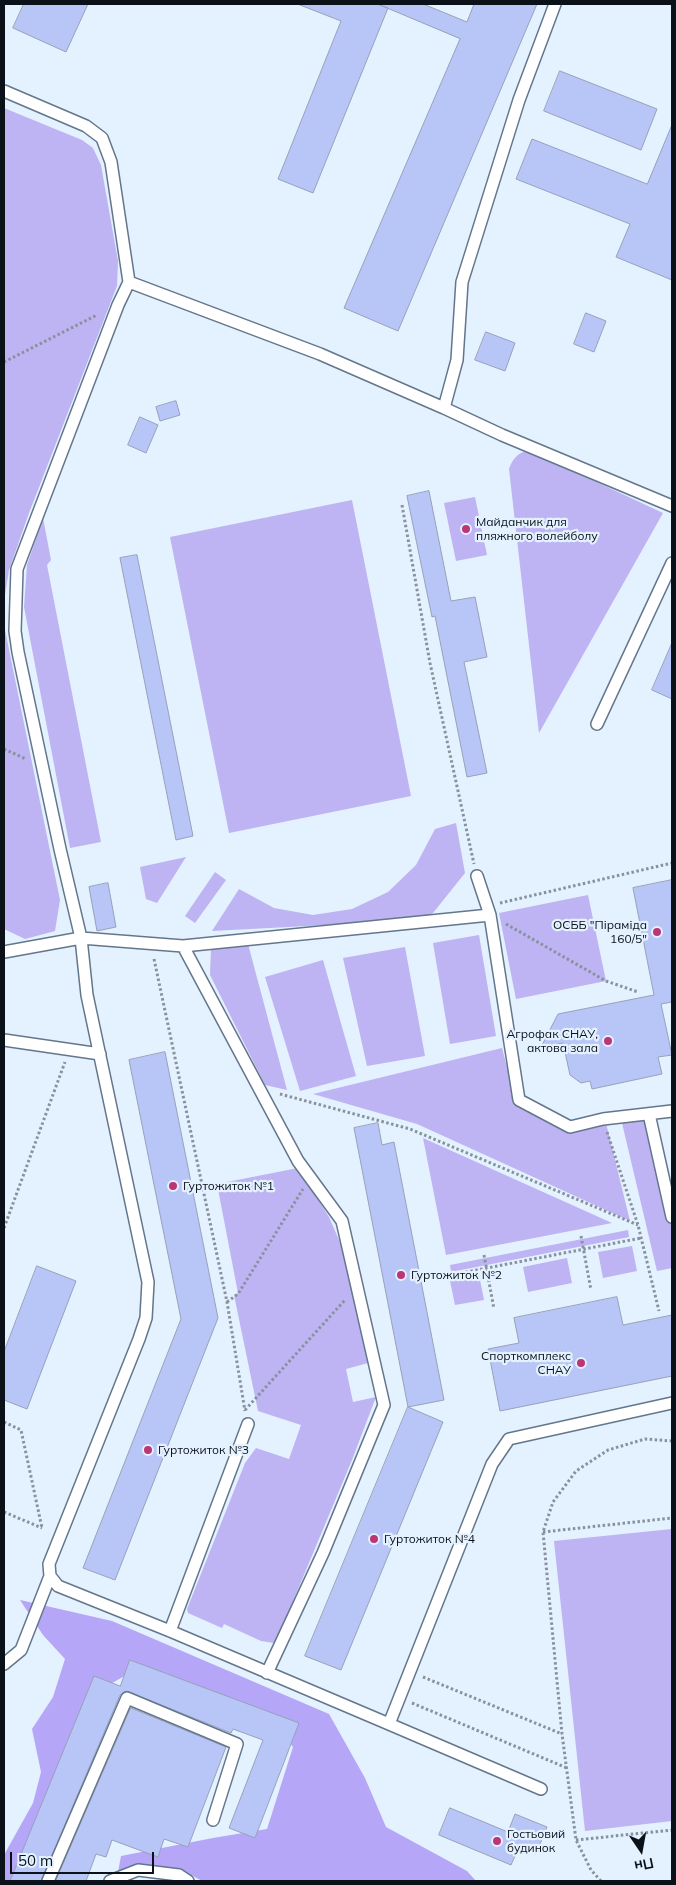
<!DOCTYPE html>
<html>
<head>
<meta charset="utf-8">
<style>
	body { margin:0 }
	#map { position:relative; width:676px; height:1885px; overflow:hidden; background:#e4f1ff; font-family:Mulish,sans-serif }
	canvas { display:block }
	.frame { position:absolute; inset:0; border:5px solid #0a1119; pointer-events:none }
	.north { position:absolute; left:616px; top:1825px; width:50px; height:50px; -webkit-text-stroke:4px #e4f1ff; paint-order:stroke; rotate:168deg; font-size:14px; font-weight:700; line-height:20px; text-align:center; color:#0a1119 }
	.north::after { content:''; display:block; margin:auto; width:18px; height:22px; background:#0a1119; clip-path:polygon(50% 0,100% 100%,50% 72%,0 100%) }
	.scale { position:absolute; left:10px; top:1852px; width:144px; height:22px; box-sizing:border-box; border:2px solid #0a1119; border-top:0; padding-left:6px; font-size:15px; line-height:18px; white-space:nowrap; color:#0a1119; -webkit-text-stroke:4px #e4f1ff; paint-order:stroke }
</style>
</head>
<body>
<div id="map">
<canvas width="676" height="1885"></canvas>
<div class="frame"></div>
<div class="north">Пн</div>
<div class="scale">50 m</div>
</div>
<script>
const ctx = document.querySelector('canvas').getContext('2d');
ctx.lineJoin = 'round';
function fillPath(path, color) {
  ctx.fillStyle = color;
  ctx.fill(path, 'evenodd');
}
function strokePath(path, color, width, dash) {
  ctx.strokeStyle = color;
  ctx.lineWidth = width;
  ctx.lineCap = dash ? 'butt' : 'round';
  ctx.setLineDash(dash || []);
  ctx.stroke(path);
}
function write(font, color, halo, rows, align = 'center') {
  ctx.font = font + ' Mulish,sans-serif';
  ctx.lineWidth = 4.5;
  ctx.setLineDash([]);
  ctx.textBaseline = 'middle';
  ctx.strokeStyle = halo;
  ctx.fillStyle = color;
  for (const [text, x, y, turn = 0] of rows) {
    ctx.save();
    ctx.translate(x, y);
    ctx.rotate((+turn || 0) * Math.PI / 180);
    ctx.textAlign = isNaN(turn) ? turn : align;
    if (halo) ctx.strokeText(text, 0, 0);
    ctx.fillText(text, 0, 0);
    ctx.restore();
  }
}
const green = new Path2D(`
	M4,108L82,140L93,148L101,165L118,261L117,286L29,513L9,570L4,601Z
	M528,450L663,513L539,733L509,469C513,458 517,454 528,450Z
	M475,497L487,555L456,561L444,503Z
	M352,500L411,796L229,833L170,537Z
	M43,518L51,560L47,565L101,842L70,848L24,607L27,565Z
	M4,625L60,900L55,931L25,939L4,929Z
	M456,823L465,873L433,913L422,920L212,931L239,889L274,908L313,915L352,909L388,892L416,865L435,829Z
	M186,857L157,903L146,899L140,867Z
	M215,872L226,880L195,923L185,916Z
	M588,895L606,981L516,999L499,913Z
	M479,935L496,1036L450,1044L433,943Z
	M248,944L287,1090L265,1085L210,975L211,948Z
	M405,947L425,1056L367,1066L343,958Z
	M323,960L356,1076L300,1091L265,977Z
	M502,1048L515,1098L575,1127L606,1123L630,1221L417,1124L313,1094Z
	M635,1120H642L651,1126L672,1197V1268L657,1271L622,1123Z
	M423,1138L612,1223L446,1255Z
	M298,1168L329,1217L342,1247L368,1363L346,1369L353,1402L376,1397L352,1460L278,1637L274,1643L261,1641L224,1624L222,1628L188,1613L187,1609L245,1463L256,1448L289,1459L301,1425L258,1411L234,1295L238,1293L217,1184Z
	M628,1230L629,1237L451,1272L450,1265Z
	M632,1246L637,1271L603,1278L598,1252Z
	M567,1258L572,1283L528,1292L523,1267Z
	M479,1275L484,1300L455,1305L450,1281Z
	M672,1529V1821L585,1831L554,1541Z`);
const forest = new Path2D(`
	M20,1600L112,1621L329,1714L365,1778L386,1827L467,1871L476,1881H202L184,1871L118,1872L121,1856L213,1838L267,1829L293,1747L263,1710L142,1666L93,1694L15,1881H4V1855L33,1803L41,1772L32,1729L53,1697L65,1659L43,1635Z`);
const building = new Path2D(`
	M24,4H88L66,52L13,28Z
	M301,4H377L388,8L313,193L278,179L341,21L300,5Z
	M378,4H423L467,22L474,4H537L398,331L344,308L460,39Z
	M560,71L657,109L641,150L544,111Z
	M672,125V280L616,257L630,224L516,179L532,139L647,184Z
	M586,313L606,321L594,352L574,344Z
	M486,332L515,343L505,371L475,360Z
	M176,401L180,415L160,421L156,407Z
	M140,417L158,425L146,453L128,445Z
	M429,491L451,601L475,597L487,657L464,662L487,773L467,777L435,616L432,617L407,496Z
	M137,555L193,836L176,840L120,558Z
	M672,643V699L652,690Z
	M672,880V1002L661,1004L672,1055L658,1057L662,1074L592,1089L590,1081L581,1083L570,1075L563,1043L541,1047L558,1014L654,995L633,888Z
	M108,883L116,927L97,931L89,887Z
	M165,1052L218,1318L115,1580L83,1568L181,1319L129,1060Z
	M378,1123L382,1145L394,1142L444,1400L408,1407L354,1128Z
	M37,1266L76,1281L27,1409L4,1400V1352Z
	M617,1297L623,1325L672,1315V1376L500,1411L488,1349L519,1343L514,1318Z
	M408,1407L443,1422L341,1670L305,1656Z
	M130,1660L299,1723L255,1838L229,1828L263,1740L233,1729L231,1733L126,1691L120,1695L41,1881H10L94,1676L120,1686Z
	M131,1708L226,1747L188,1847L164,1839L158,1857L112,1840L106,1857L96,1854L86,1881H56Z
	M450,1808L508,1832L515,1814L547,1827L536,1854L519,1847L511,1865L439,1835Z`);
const path = new Path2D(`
	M4,362L97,315
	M402,505L430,663L474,864
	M4,749L26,759
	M500,903L672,863
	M506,924L606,981L638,992
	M154,959L227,1302L245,1411
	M280,1094L410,1129L638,1225
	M607,1132L638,1225L659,1311
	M4,1228L65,1062
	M581,1236L591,1290
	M484,1255L494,1309
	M441,1277L641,1238
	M227,1302L238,1294L303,1189
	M245,1410L345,1300
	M4,1422L21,1430L42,1528
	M4,1512L42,1528
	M543,1532L672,1518
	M423,1677L562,1734
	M412,1703L567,1768
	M576,1840L672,1830
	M601,1881L591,1870L576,1840L562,1734L543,1532L553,1502L576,1471L608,1450L645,1439L672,1441`);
const service = new Path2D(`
	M4,91L86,126L102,138L111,162L129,282L320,354L444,408L502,435L672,506
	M129,282L118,305L17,569L15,631L18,652L60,849L81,938L87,995L148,1282L146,1318L139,1339L49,1564L50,1576L58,1586L170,1631L389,1724L492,1464L509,1439L672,1403
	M444,408L457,360L462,282L519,100L555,4
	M597,724L672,563
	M477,876L490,915
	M183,946L490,915L519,1100L570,1127L603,1119L672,1111
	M4,952L81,938L183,946L298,1161L342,1221L384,1405L323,1553L267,1673
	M4,1040L100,1054
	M649,1114L672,1217
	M170,1631L248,1424
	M4,1664L21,1650L50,1576
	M389,1724L541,1789
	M48,1881L127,1698L237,1744L213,1820
	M110,1881L138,1870L179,1875L188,1881`);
const markers = [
	[466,529,5,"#bc3575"],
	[657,932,5,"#bc3575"],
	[608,1041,5,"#bc3575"],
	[173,1186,5,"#bc3575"],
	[401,1275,5,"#bc3575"],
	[581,1363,5,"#bc3575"],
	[148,1450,5,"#bc3575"],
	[374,1539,5,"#bc3575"],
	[497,1841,5,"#bc3575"]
];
const poiNames = [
	["Майданчик для",476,522],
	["пляжного волейболу",476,536],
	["ОСББ \"Піраміда",647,925,"right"],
	["160/5\"",647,939,"right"],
	["Агрофак СНАУ,",598,1034,"right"],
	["актова зала",598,1048,"right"],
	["Гуртожиток №1",183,1186],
	["Гуртожиток №2",411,1275],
	["Спорткомплекс",571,1356,"right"],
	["СНАУ",571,1370,"right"],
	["Гуртожиток №3",158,1450],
	["Гуртожиток №4",384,1539],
	["Гостьовий",507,1834],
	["будинок",507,1848]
];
fillPath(green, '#beb3f3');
fillPath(forest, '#b6a6f8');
fillPath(building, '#b8c6f7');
strokePath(building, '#98a0ba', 1);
strokePath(service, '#63768b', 14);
strokePath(path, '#88929d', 3, [2.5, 2.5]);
strokePath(service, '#fff', 11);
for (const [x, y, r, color] of markers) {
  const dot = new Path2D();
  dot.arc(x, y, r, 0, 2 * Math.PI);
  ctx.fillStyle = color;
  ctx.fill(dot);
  strokePath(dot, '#e4f1ff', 2);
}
write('12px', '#0a1119', '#e4f1ff', poiNames, 'left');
</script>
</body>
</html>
